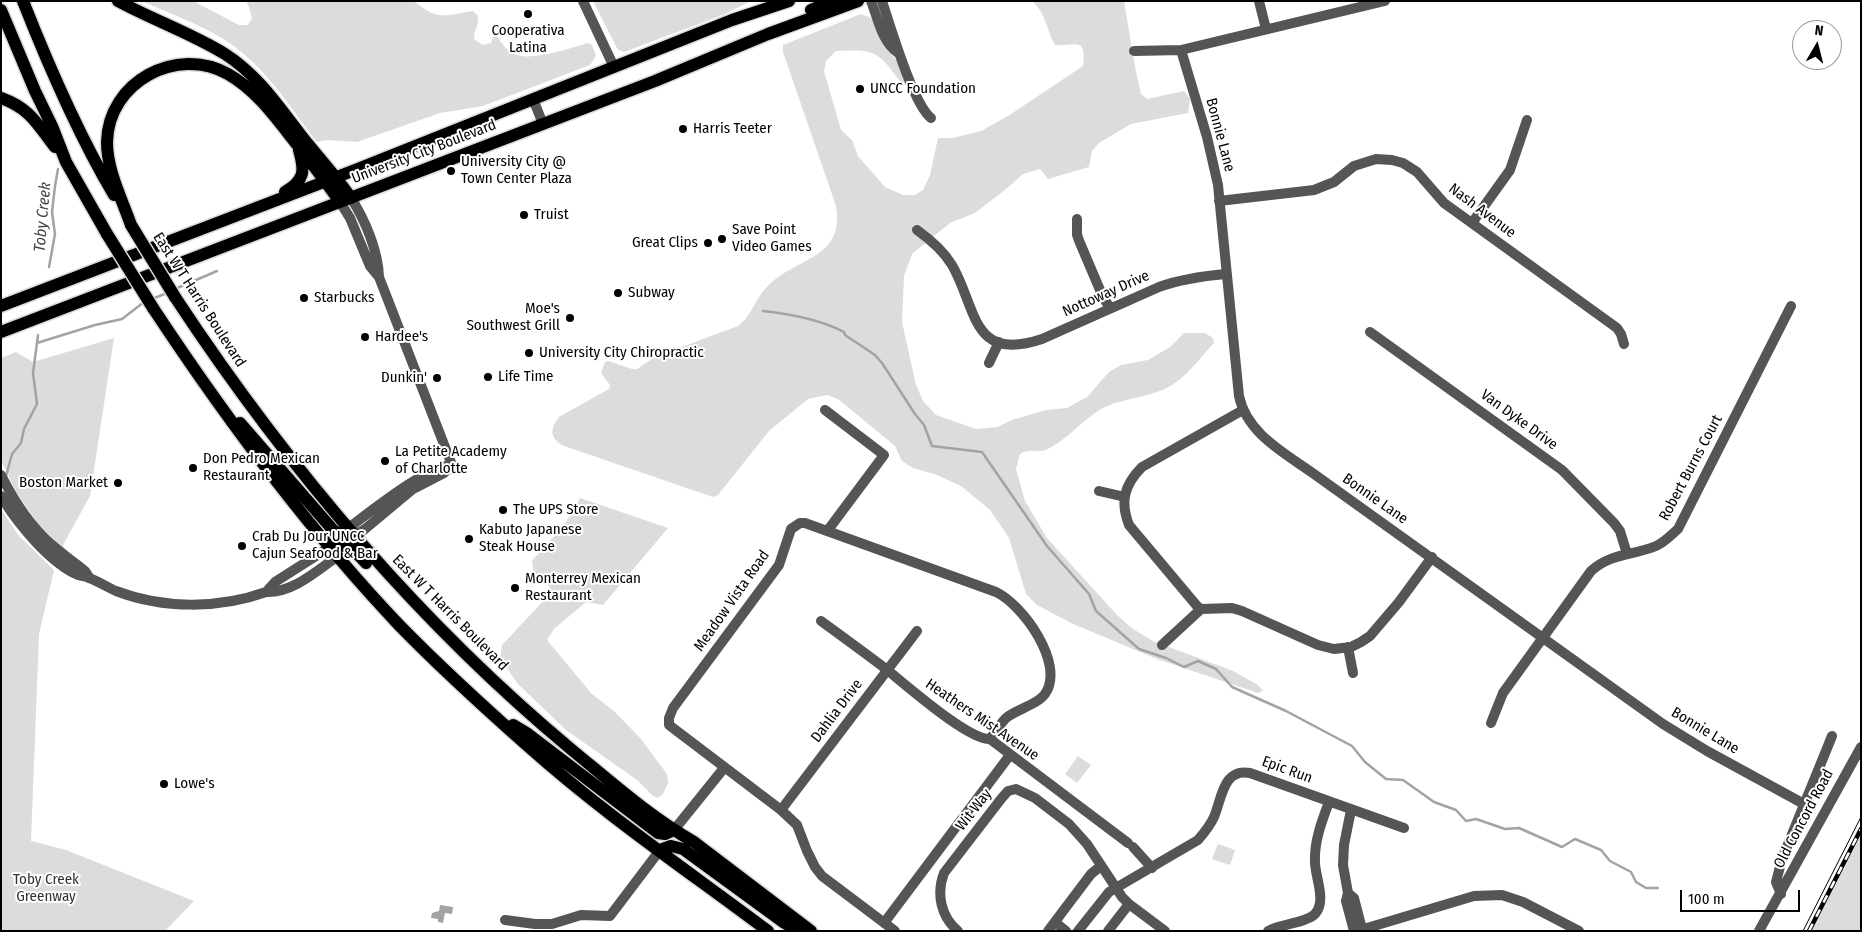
<!DOCTYPE html>
<html>
<head>
<meta charset="utf-8">
<style>
	body { margin:0 }
	#map { position:relative; width:1862px; height:932px; overflow:hidden; background:#fff; font-family:"Fira Sans Condensed",sans-serif }
	canvas { display:block }
	.frame { position:absolute; inset:0; border:2px solid #000; pointer-events:none }
	.north { position:absolute; left:1792px; top:20px; width:50px; height:50px; box-sizing:border-box; background:#fff; border:1px solid #999; border-radius:50%; rotate:8deg; font-size:14px; font-weight:700; line-height:20px; text-align:center; color:#000 }
	.north::after { content:''; display:block; margin:auto; width:18px; height:22px; background:#000; clip-path:polygon(50% 0,100% 100%,50% 72%,0 100%) }
	.scale { position:absolute; left:1680px; top:890px; width:120px; height:22px; box-sizing:border-box; border:2px solid #000; border-top:0; padding-left:6px; font-size:15px; line-height:18px; white-space:nowrap; color:#000; -webkit-text-stroke:4px #fff; paint-order:stroke }
</style>
</head>
<body>
<div id="map">
<canvas width="1862" height="932"></canvas>
<div class="frame"></div>
<div class="north">N</div>
<div class="scale">100 m</div>
</div>
<script>
const ctx = document.querySelector('canvas').getContext('2d');
ctx.lineJoin = 'round';
function fillPath(path, color) {
  ctx.fillStyle = color;
  ctx.fill(path, 'evenodd');
}
function strokePath(path, color, width, dash) {
  ctx.strokeStyle = color;
  ctx.lineWidth = width;
  ctx.lineCap = dash ? 'butt' : 'round';
  ctx.setLineDash(dash || []);
  ctx.stroke(path);
}
function write(font, color, halo, rows, align = 'center') {
  ctx.font = font + ' "Fira Sans Condensed",sans-serif';
  ctx.lineWidth = 4;
  ctx.setLineDash([]);
  ctx.textBaseline = 'middle';
  ctx.strokeStyle = halo;
  ctx.fillStyle = color;
  for (const [text, x, y, turn = 0] of rows) {
    ctx.save();
    ctx.translate(x, y);
    ctx.rotate((+turn || 0) * Math.PI / 180);
    ctx.textAlign = isNaN(turn) ? turn : align;
    if (halo) ctx.strokeText(text, 0, 0);
    ctx.fillText(text, 0, 0);
    ctx.restore();
  }
}
const green = new Path2D(`
	M142,1H193L239,25H248L252,18L249,7L246,1H414C439,22 444,15 473,11L478,16C479,25 474,31 474,39L483,45L491,43L493,37H497C502,43 507,51 514,54C530,62 571,48 588,43L592,45L596,56L590,65L483,106L440,113L357,142L327,140L317,142C292,110 268,71 235,47C208,27 173,15 142,1Z
	M593,1H751L725,14L624,52L618,50Z
	M1032,1H1124L1136,72L1141,94L1147,99L1184,91L1190,99L1188,113L1131,124L1099,143L1092,151L1089,167L1048,179L1040,169L1023,174L1006,189L975,213L950,223L912,254L904,276L902,322L916,385L923,401L936,415L976,429L997,427L1012,420L1046,410L1067,408L1087,397L1109,372L1121,365L1148,360L1170,347L1184,333H1205L1213,338L1214,343C1200,358 1185,379 1167,388C1144,399 1116,398 1095,413C1078,425 1065,441 1046,450C1038,453 1031,448 1020,454L1016,469L1025,501L1047,538L1117,615L1133,629L1153,641L1233,671L1258,685L1263,691L1258,693L1157,659L1073,624L1037,605L1026,594L1009,538L990,510L961,486L937,475L913,468L902,461L895,446L838,399L827,395L808,399L769,431L718,495L713,497L564,446C549,438 550,429 559,417L609,389L610,385L601,373L605,362L608,361L632,369H637L655,357L738,326C752,316 756,296 770,284C798,257 845,258 836,206L783,52V45L861,14L871,18L888,51L901,65L907,83L902,84C878,51 876,49 836,51L826,61L824,71L841,130L852,140L858,156L885,187L903,195H915L923,190L930,175L938,138H952L981,131L1008,116L1083,66C1087,35 1074,47 1055,45C1046,29 1046,13 1032,1Z
	M114,338L90,496L63,545L66,551L38,524L16,492L1,460V358L16,352L33,362Z
	M580,498L668,528L603,605L586,602L554,629L547,640L591,693L616,713L641,739L667,774L668,783L663,794L658,798L653,796L637,780L566,730L517,683L500,658L502,645L548,596L550,587L534,573L532,561C549,541 570,522 580,498Z
	M1,509L19,536L54,570L39,634L31,841L66,850L194,901L165,931H1Z
	M1078,756L1091,765L1077,783L1065,774Z
	M1861,835V931H1811Z
	M1218,844L1235,850L1230,865L1212,859Z`);
const water = new Path2D(`
	M440,905L453,907L452,914L445,913L443,923L438,922V919L431,918L432,913L439,911Z`);
const stream = new Path2D(`
	M49,267L55,234L52,212L55,186L58,169
	M175,289L217,271
	M152,299L167,293
	M763,311C791,314 819,319 844,332L845,335L875,355L882,363L915,414L924,425L932,446L982,452L1047,546L1089,594L1096,611L1139,649L1166,658L1184,667L1198,661L1216,669L1232,687L1286,711L1352,746L1365,762L1386,779L1403,780L1434,802L1456,810L1466,821L1476,819L1505,829L1519,828L1562,847L1575,839L1601,850L1610,861L1631,872L1636,882L1646,888H1658
	M37,343L95,325L122,319L144,302
	M6,476L12,454L21,443L24,429L37,404L33,373L38,335`);
const minor = new Path2D(`
	M583,1L614,67
	M871,1C878,19 882,42 898,53
	M882,1C890,25 913,104 931,118
	M1259,1L1266,29
	M1181,50L1207,137L1218,185L1239,396C1247,434 1285,453 1314,474L1663,724L1707,751L1804,804
	M1134,51L1181,50L1385,1
	M533,99L543,124
	M1219,201L1314,190L1334,182L1354,166L1376,159L1392,160L1403,163L1417,172L1444,203L1617,328L1621,334L1624,344
	M340,202L350,218L370,266L379,277C378,250 365,220 351,198
	M1077,219V235L1080,243L1103,297L1110,308
	M1472,223L1510,170L1527,120
	M917,230C931,240 943,250 952,265C977,308 971,363 1042,339L1159,287C1181,279 1203,276 1226,274
	M379,277L452,465
	M1370,332L1562,470L1614,523L1620,531L1627,554
	M989,363L999,342
	M825,410L884,455L828,530
	M1,475C14,501 29,525 51,544C62,554 74,562 85,571L89,577
	M1099,491L1125,497
	M1,496C16,522 50,563 78,575C81,576 85,576 89,578C98,581 107,587 116,591C163,609 219,609 266,592
	M347,529C369,513 426,466 452,465L444,473L413,489L365,529L354,536
	M330,547L275,582L266,592C293,593 318,570 338,556
	M1201,609L1197,606L1129,525C1120,502 1124,485 1142,467L1243,410
	M821,621C843,637 865,653 886,669C905,684 968,740 990,739L1128,843
	M1162,645L1201,609L1232,608L1242,611L1318,645L1334,649L1351,647L1361,642L1370,636L1399,602L1432,557
	M1348,647L1353,673
	M1491,723L1503,693L1591,571C1611,553 1632,556 1656,546C1665,542 1671,535 1678,529L1791,306
	M781,810L917,631
	M1351,810L1344,845L1343,865L1348,893L1346,901L1354,931
	M674,830L724,768
	M1133,847L1152,868
	M1348,893L1354,898L1362,929
	M1781,894L1776,882L1782,859L1832,736
	M505,920L535,924H552L581,915L610,916L660,850
	M1055,922L1066,931
	M884,923L1010,755
	M895,931L822,876L815,867L807,851L797,825L781,810L669,725V718L673,708L779,565L791,529L800,523H805L996,592C1022,604 1066,664 1045,694C1037,705 1017,709 1006,718C1000,724 995,733 990,739
	M958,931C941,917 936,894 944,873L1001,799L1008,791L1016,789L1035,798L1069,824L1087,844L1122,897L1129,904L1165,931
	M1048,931L1091,874L1101,866
	M1078,931L1109,892L1198,840C1204,833 1210,826 1214,817C1222,798 1223,768 1250,773L1404,828
	M1108,931L1129,904
	M1268,931C1280,924 1306,923 1315,914C1327,901 1315,877 1315,862C1314,841 1322,821 1329,802
	M1357,931L1474,896L1502,895L1523,902L1579,931
	M1759,931L1861,747`);
const major = new Path2D(`
	M23,1C49,67 78,134 114,195
	M118,1C153,20 191,33 225,54C258,75 279,107 303,138C319,158 336,176 351,198
	M1,10L35,91L52,126L66,162L107,234
	M811,10L832,1
	M1,98C31,109 37,124 55,147
	M285,192C305,180 305,171 299,150
	M131,225C122,199 107,171 107,142C108,82 177,45 228,74C258,91 278,121 299,147C313,165 327,183 340,202
	M175,297C287,467 416,620 572,750C611,782 650,817 694,842L811,931
	M1,306L355,170L732,20L789,1
	M153,308C227,420 307,528 400,626C441,668 485,708 529,747C604,814 688,871 768,931
	M1,332L655,81L768,34L858,1
	M240,423L333,530L340,535L354,536
	M330,547C346,541 356,552 366,563
	M513,725L528,734L658,833L665,834L674,830
	M660,850L671,846L683,849L783,922L799,931`);
const tram = new Path2D(`
	M1803,931L1861,817`);
const rail = new Path2D(`
	M1809,931L1861,829`);
const majorBridge = new Path2D(`
	M131,225L175,297
	M107,234L153,308`);
const markers = [
	[528,14,5,"#000"],
	[860,89,5,"#000"],
	[683,129,5,"#000"],
	[451,171,5,"#000"],
	[524,215,5,"#000"],
	[722,239,5,"#000"],
	[708,243,5,"#000"],
	[618,293,5,"#000"],
	[304,298,5,"#000"],
	[570,318,5,"#000"],
	[365,337,5,"#000"],
	[529,353,5,"#000"],
	[488,377,5,"#000"],
	[437,378,5,"#000"],
	[385,461,5,"#000"],
	[193,468,5,"#000"],
	[118,483,5,"#000"],
	[503,510,5,"#000"],
	[469,539,5,"#000"],
	[242,546,5,"#000"],
	[515,588,5,"#000"],
	[164,784,5,"#000"]
];
const poiNames = [
	["Cooperativa",528,31,"center"],
	["Latina",528,48,"center"],
	["UNCC Foundation",870,89],
	["Harris Teeter",693,129],
	["University City @",461,162],
	["Town Center Plaza",461,179],
	["Truist",534,215],
	["Save Point",732,230],
	["Video Games",732,247],
	["Great Clips",698,243,"right"],
	["Subway",628,293],
	["Starbucks",314,298],
	["Moe's",560,309,"right"],
	["Southwest Grill",560,326,"right"],
	["Hardee's",375,337],
	["University City Chiropractic",539,353],
	["Life Time",498,377],
	["Dunkin'",427,378,"right"],
	["La Petite Academy",395,452],
	["of Charlotte",395,469],
	["Don Pedro Mexican",203,459],
	["Restaurant",203,476],
	["Boston Market",108,483,"right"],
	["The UPS Store",513,510],
	["Kabuto Japanese",479,530],
	["Steak House",479,547],
	["Crab Du Jour UNCC",252,537],
	["Cajun Seafood & Bar",252,554],
	["Monterrey Mexican",525,579],
	["Restaurant",525,596],
	["Lowe's",174,784]
];
const streetNames = [
	["Bonnie Lane",1220,135,75],
	["University City Boulevard",424,152,-21],
	["Nash Avenue",1482,211,37],
	["Nottoway Drive",1106,294,-24],
	["East W T Harris Boulevard",199,300,57],
	["Van Dyke Drive",1519,420,36],
	["Robert Burns Court",1691,468,-62],
	["Bonnie Lane",1375,499,35],
	["Meadow Vista Road",732,601,-55],
	["East W T Harris Boulevard",450,613,45],
	["Dahlia Drive",837,711,-53],
	["Heathers Mist Avenue",982,720,34],
	["Bonnie Lane",1705,731,31],
	["Epic Run",1287,770,20],
	["Wit Way",974,810,-52],
	["Old Concord Road",1804,819,-62]
];
const parkNames = [
	["Toby Creek",46,880],
	["Greenway",46,897]
];
const waterNames = [
	["Toby Creek",43,217,-85]
];
fillPath(green, '#dcdcdc');
fillPath(water, '#a3a3a3');
strokePath(stream, '#a3a3a3', 2.5);
strokePath(major, '#dbdbdb', 15);
strokePath(minor, '#555', 10);
strokePath(major, '#000', 12);
strokePath(tram, '#000', 1);
strokePath(rail, '#000', 4.5);
strokePath(rail, '#fff', 2.5, [8]);
strokePath(majorBridge, '#dbdbdb', 15, []);
strokePath(majorBridge, '#000', 12);
for (const [x, y, r, color] of markers) {
  const dot = new Path2D();
  dot.arc(x, y, r, 0, 2 * Math.PI);
  ctx.fillStyle = color;
  ctx.fill(dot);
  strokePath(dot, '#fff', 2);
}
write('15px', '#000', '#fff', poiNames, 'left');
write('15px', '#000', '#fff', streetNames);
write('15px', '#333', '#fff', parkNames);
write('italic 16px', '#444', '#fff', waterNames);
</script>
</body>
</html>
